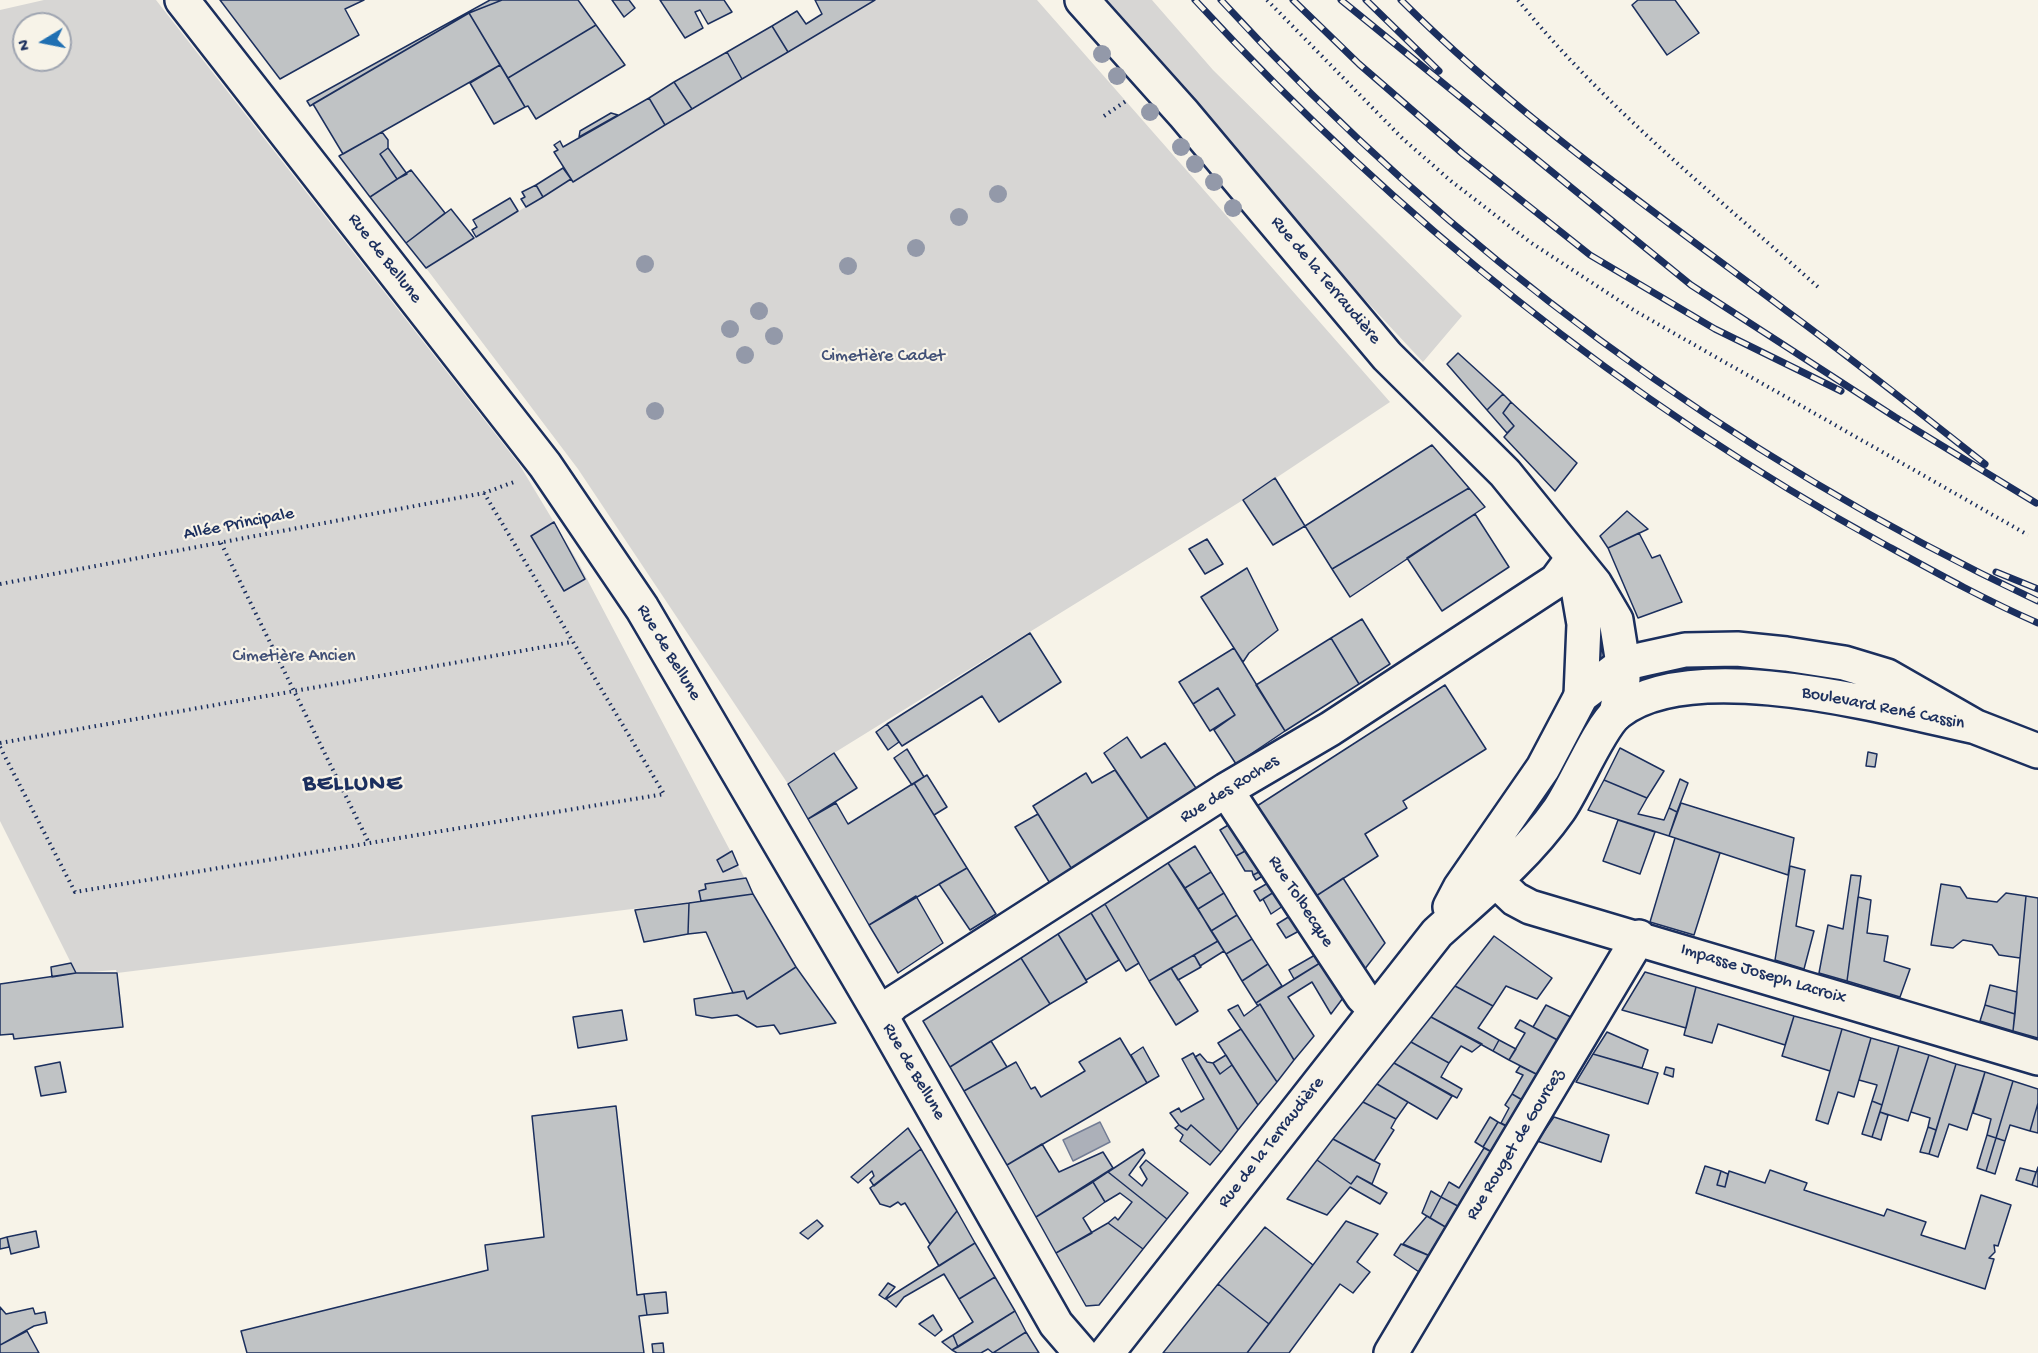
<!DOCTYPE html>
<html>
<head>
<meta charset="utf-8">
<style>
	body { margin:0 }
	#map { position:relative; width:2038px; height:1353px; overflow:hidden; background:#f7f3e8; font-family:"Gochi Hand",sans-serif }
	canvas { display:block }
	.north { position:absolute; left:12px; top:12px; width:60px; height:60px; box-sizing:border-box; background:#f7f3e8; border:2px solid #9fa5b1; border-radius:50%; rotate:260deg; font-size:16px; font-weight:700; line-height:24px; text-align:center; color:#1b2f5e }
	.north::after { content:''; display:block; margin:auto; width:21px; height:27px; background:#1f6fb2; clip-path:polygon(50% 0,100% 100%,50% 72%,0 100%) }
</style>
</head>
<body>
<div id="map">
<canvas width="2038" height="1353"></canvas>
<div class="north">N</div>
</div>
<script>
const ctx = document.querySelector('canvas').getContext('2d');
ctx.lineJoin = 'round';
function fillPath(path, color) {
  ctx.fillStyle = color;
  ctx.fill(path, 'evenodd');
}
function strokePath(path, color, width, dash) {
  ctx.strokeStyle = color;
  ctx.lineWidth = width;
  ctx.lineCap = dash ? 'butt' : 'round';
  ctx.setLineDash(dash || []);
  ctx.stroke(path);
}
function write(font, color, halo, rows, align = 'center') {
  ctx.font = font + ' "Gochi Hand",sans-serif';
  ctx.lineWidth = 4.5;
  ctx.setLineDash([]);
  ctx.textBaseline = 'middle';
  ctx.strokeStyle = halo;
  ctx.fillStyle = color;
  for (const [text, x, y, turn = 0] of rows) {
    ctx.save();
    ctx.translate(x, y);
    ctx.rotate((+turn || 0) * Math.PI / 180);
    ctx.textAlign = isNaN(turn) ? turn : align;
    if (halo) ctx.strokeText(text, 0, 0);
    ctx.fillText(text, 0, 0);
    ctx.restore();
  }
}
const green = new Path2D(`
	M44,0H156L519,464L578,562L753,894L117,973L116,970L76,973L0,821V10ZM24,24H60V60H24Z
	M875,0H1037L1390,402L1243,500L834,753L788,784L578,469L426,268L571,179L573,181Z
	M1103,0H1152L1213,70L1462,316L1423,362L1288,217Z`);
const water = new Path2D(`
	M1100,1122L1110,1142L1073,1161L1063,1140Z`);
const building = new Path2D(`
	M220,0H364L345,9L359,35L280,79Z
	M490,0H502L469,13L310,106L307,101Z
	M502,0H578L596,25L508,78L469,13Z
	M612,0H629L635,8L624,17Z
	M660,0H724L732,12L708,24L700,10L695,12L703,28L685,38Z
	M875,0L788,52L772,26L797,11L806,24L822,14L815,0Z
	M1638,0H1675L1699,33L1667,55L1632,5Z
	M469,13L500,65L343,154L313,104Z
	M596,25L625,65L536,119L528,106L525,107L508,78Z
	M772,26L788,52L742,79L727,52Z
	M727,52L742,79L692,109L674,82Z
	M500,65L525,107L494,124L470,83Z
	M674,82L692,109L665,125L649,98Z
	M649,98L665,125L573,182L554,152L558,150L554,145L560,141L563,147Z
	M611,113L618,115L579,137L580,131Z
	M382,132L388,140V148L380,154L397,179L370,197L339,156Z
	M388,148L407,174L397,179L380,154Z
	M563,168L571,179L543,197L536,185Z
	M411,170L445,213L406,243L370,197Z
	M536,185L543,197L526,207L521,199L525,197L522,192Z
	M510,198L518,211L476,237L472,230L477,227L473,220Z
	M451,209L474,238L426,268L406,243Z
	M1458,353L1503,394L1487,410L1447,364Z
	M1503,394L1511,402L1503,413L1514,426L1507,433L1487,410Z
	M1511,402L1577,463L1555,491L1504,437L1514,426L1503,413Z
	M1432,445L1469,488L1332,569L1305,526Z
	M1275,478L1305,526L1273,545L1243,500Z
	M1469,488L1485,507L1350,597L1332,569Z
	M1627,511L1648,529L1608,548L1600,536Z
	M1475,514L1509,567L1442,611L1407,558Z
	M554,522L585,579L564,591L531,536Z
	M1639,533L1652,558L1660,555L1682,602L1638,618L1608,548Z
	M1207,539L1223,564L1205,574L1189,549Z
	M1247,568L1278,630L1249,653L1243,662L1201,597Z
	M1362,619L1390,664L1359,684L1331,638Z
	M1030,633L1061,682L999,722L982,696L902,746L887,724Z
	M1331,638L1359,684L1285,731L1256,685Z
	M1234,648L1285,731L1236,764L1214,730L1235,715L1218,688L1193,704L1179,682Z
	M1445,685L1486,749L1403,801L1407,808L1365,834L1378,856L1316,896L1257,806Z
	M1218,688L1235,715L1210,731L1193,704Z
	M887,724L899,742L888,750L876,732Z
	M1127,737L1141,758L1165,743L1198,791L1151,823L1104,753Z
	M1620,748L1664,771L1647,798L1604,780Z
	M907,749L924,777L912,785L894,758Z
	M1868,752L1877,754L1875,767L1866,766Z
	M834,753L857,788L808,819L788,784Z
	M1115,770L1151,823L1073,871L1033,806L1086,773L1092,783Z
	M927,775L947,807L934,815L914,783Z
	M1680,779L1688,783L1677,812L1669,808Z
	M1604,780L1647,798L1638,814L1664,820L1669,808L1677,812L1669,836L1588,810Z
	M914,783L967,868L869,925L808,819L836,803L848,824Z
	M1681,803L1794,838L1788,875L1669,836Z
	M1038,814L1073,871L1051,885L1015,827Z
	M1618,820L1655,832L1640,874L1603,861Z
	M1230,824L1247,850L1236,856L1220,830Z
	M1675,838L1720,853L1694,935L1650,922Z
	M1195,846L1211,872L1185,888L1168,863Z
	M1247,850L1261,871L1253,875L1252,871H1245L1236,856Z
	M732,851L738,865L723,872L717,860Z
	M1168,863L1218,941L1149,981L1105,904Z
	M1790,866L1805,870L1796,926L1814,931L1804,969L1775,960Z
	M967,868L996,914L970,930L939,884Z
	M1261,871L1264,875L1256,880L1253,875Z
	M1211,872L1224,893L1198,909L1185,888Z
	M1851,875L1861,876L1847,981L1819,973L1828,925L1843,929Z
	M746,878L753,894L701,901L699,891L706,889L705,884Z
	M1343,878L1385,943L1364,970L1316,896Z
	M1268,883L1274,892L1260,901L1254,891Z
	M1941,884L1960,887L1967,898L1997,902L2006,893L2026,896L2020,958L1999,955L1992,945L1963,940L1953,948L1931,945Z
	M1274,892L1283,906L1271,914L1263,899Z
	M1224,893L1237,915L1211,931L1198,909Z
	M753,894L796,967L747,999L744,991L733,993L706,932L688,934L689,903Z
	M916,896L943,943L898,973L869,925Z
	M2026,896L2038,898V1038L2013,1031Z
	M1858,897L1871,900L1867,933L1888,936L1884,961L1910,969L1900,997L1847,981Z
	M689,903L688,934L644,942L635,910Z
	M1105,904L1139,963L1126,971L1091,913Z
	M1091,913L1119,960L1086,980L1058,934Z
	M1237,915L1252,939L1226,954L1211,931Z
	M1290,916L1299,931L1286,938L1277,924Z
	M1058,934L1087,982L1050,1004L1021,958Z
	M1494,936L1552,978L1537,999L1506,986L1493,1006L1455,986Z
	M1252,939L1268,964L1242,981L1226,954Z
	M1218,941L1224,951L1200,966L1194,955Z
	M1194,955L1201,967L1178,980L1171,968Z
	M1315,955L1320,963L1294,979L1289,970Z
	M1021,958L1050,1004L950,1067L923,1021Z
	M71,963L76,973L52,977L51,967Z
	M1320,963L1343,998L1331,1014L1312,982L1288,997L1314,1036L1294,1060L1260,1004L1258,1006L1256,1003Z
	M1268,964L1282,986L1256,1003L1242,981Z
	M796,967L836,1023L780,1034L774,1025L757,1027L737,1015L712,1018L696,1015L694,999L744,991L747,999Z
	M1171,968L1198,1011L1176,1025L1149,981Z
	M1645,972L1696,987L1686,1028L1622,1010Z
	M76,973H117L123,1027L14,1039L13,1034L0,1035V984Z
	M1990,985L2017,992L2015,1014L1985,1005Z
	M1455,986L1493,1006L1478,1028L1499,1040L1493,1051L1431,1017Z
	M1696,987L1794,1016L1785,1045L1718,1024L1712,1043L1684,1035Z
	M1260,1004L1294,1060L1277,1082L1228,1010L1238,1005L1244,1016Z
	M1546,1005L1577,1020L1565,1044L1533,1027Z
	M1985,1005L2015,1014L2013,1031L1980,1021Z
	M622,1010L627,1040L578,1048L573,1017Z
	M1794,1016L1842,1029L1830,1071L1782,1056Z
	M1431,1017L1482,1044L1472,1052L1461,1046L1449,1063L1411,1042Z
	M1520,1020L1565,1044L1546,1079L1509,1060L1525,1033L1515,1028Z
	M1241,1029L1277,1082L1258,1105L1218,1043Z
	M1842,1029L1871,1038L1854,1097L1838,1092L1828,1124L1816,1120Z
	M1607,1032L1648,1050L1642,1068L1593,1054Z
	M1120,1038L1147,1083L1007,1165L964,1091L1016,1062L1031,1089L1035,1087L1041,1097L1085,1071L1079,1062Z
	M1871,1038L1899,1046L1882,1105L1872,1101L1877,1085L1859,1080Z
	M1499,1040L1516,1049L1509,1060L1493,1051Z
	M991,1041L1007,1067L964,1091L950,1067Z
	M1411,1042L1449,1063L1441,1077L1462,1089L1457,1098L1394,1063Z
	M1899,1046L1929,1055L1908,1121L1880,1112Z
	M1143,1047L1159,1076L1147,1083L1131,1055Z
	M1193,1053L1238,1130L1221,1152L1191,1125L1187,1130L1179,1125L1170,1113L1179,1108L1181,1112L1204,1099L1182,1059Z
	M1200,1054L1207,1062L1213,1063L1220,1074L1232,1065L1258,1105L1238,1130L1195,1057Z
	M1593,1054L1658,1073L1648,1104L1576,1082Z
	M1226,1055L1232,1065L1220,1074L1213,1063Z
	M1929,1055L1956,1064L1936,1130L1928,1127L1930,1118L1911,1112Z
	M60,1062L66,1092L41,1096L35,1067Z
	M1394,1063L1452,1096L1437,1119L1377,1084Z
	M1956,1064L1985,1072L1967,1130L1949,1124L1938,1157L1929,1154Z
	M1520,1066L1546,1079L1531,1105L1512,1094L1523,1075L1516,1072Z
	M1666,1067L1674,1069L1673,1077L1664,1074Z
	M1985,1072L2013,1081L1996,1138L1987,1135L1991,1119L1973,1113Z
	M2013,1081L2038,1089V1103L2030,1131L2010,1125L2005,1141L1996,1138Z
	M1377,1084L1408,1102L1396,1119L1363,1102Z
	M1512,1094L1531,1105L1516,1131L1501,1123L1509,1108L1505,1105Z
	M1872,1101L1882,1105L1872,1137L1862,1134Z
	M1363,1102L1396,1119L1391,1128L1394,1130L1374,1161L1333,1139Z
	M2038,1103V1133L2030,1131Z
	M616,1106L637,1295L644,1294L647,1315L639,1316L644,1353H247L241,1331L488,1270L485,1245L544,1237L532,1116Z
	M1880,1112L1888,1115L1881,1140L1872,1137Z
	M1490,1117L1498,1122L1483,1147L1475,1142Z
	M1554,1117L1609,1135L1601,1162L1537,1141Z
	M1498,1122L1516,1131L1501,1157L1483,1147Z
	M1179,1125L1187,1130L1191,1125L1221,1152L1210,1165L1180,1141L1183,1135L1175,1128Z
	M1928,1127L1936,1130L1929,1154L1920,1152Z
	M908,1128L921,1149L874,1186L870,1180L874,1176L872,1171L858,1183L851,1177Z
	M1987,1135L1996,1138L1986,1171L1977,1168Z
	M1996,1138L2005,1141L1995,1174L1986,1171Z
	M1333,1139L1380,1164L1372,1184L1357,1176L1351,1184L1317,1160Z
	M1042,1144L1059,1172L1103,1152L1113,1168L1036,1217L1007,1165Z
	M1484,1148L1501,1157L1467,1211L1441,1197L1449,1182L1459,1188Z
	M921,1149L957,1211L930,1244L905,1203L901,1205L898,1202L890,1207L880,1204L870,1188Z
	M1143,1149L1145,1153L1129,1175L1142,1186L1147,1179L1140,1167L1146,1160L1188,1193L1167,1219L1108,1172Z
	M1317,1160L1351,1184L1357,1176L1387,1193L1380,1204L1350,1187L1327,1215L1287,1199Z
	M1705,1166L1721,1171L1717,1185L1725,1187L1729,1171L1765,1183L1770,1170L1807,1183L1804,1190L1884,1216L1887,1209L1926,1222L1921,1235L1965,1249L1981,1195L2011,1205L1998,1246L1994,1245L1995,1252L1989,1258L1994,1259L1985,1289L1696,1193Z
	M2038,1167V1187L2032,1185Z
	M2020,1168L2036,1172L2032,1185L2016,1180Z
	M1721,1171L1728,1174L1725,1187L1717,1185Z
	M1108,1172L1167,1219L1143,1249L1108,1223L1115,1217L1118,1220L1132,1202L1120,1193L1105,1202L1093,1182Z
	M1093,1182L1105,1202L1083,1218L1092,1233L1056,1253L1036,1217Z
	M1431,1191L1441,1197L1430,1218L1422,1213Z
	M1441,1197L1467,1211L1454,1232L1430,1218Z
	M957,1211L975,1243L939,1266L928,1247Z
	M1427,1216L1454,1232L1437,1259L1403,1244Z
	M817,1220L823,1226L808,1239L800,1233Z
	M1346,1221L1378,1234L1357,1262L1370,1272L1353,1293L1340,1284L1289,1353H1247Z
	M1108,1223L1143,1249L1099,1305L1086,1306L1056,1253Z
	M1265,1227L1313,1265L1269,1324L1218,1284Z
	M36,1231L39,1247L11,1254L7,1237Z
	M7,1237L9,1247L0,1249V1239Z
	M975,1243L995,1277L959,1299L944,1274L904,1297L896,1307L886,1299Z
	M1401,1244L1437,1259L1425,1276L1394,1255Z
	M995,1277L1015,1311L958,1347L953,1335L973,1322L959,1299Z
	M888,1283L895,1287L885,1299L879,1295Z
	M1218,1284L1269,1324L1247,1353H1163Z
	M666,1292L668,1313L647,1315L644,1294Z
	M0,1307L6,1314L33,1308L35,1314L45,1312L47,1323L34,1326L0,1345Z
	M1015,1311L1026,1332L993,1353L988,1349L981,1353H957L952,1350Z
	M933,1315L942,1330L935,1336L919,1324Z
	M27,1331L39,1353H0V1345Z
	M1026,1332L1039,1353H993Z
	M953,1335L958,1347L952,1350L942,1342Z
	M663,1343L664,1353H653L652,1344Z`);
const path = new Path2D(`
	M1267,0L1403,139L1451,181L1530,242L1635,311L2028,535
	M1518,0C1604,107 1715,195 1818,287
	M1104,116L1126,101
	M221,543L369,843
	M0,584L484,493L514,482
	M0,743L572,642
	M0,747L75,892L664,794L484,493`);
const minor = new Path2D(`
	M182,0L545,465L642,608L881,1016L1056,1324L1081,1353
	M1082,0L1184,114L1387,356L1505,473L1595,584L1616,620L1623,664V679L1616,714
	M1574,565L1584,624L1581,696
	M1226,790L1362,996L1376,1010
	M1495,880L1515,899L1530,907L2038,1058
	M881,1016L894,1003L1226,790L1330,729L1556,581L1573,558
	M1391,1353L1639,937`);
const major = new Path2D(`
	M1450,907L1460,888L1543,768L1581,696L1623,664L1644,659L1685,650L1737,649L1786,654L1844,663L1887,676L1976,727L2038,751
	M1107,1353L1437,933C1479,895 1526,857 1559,810C1575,787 1599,728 1617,713C1692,653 1889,708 1976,727`);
const rail = new Path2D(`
	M1195,0C1394,216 1625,402 1882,543C1933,571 1985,600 2038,623
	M1221,0C1450,250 1731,457 2038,601
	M1293,0L1359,64L1463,154L1590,255L1715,329L1841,391
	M1341,0L1691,285L1895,417L2036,503
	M1366,0L1439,71
	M1401,0C1519,118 1655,212 1788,312C1855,361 1920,413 1985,464
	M1996,572L2038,589`);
const trees = [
	[1102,54],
	[1117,76],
	[1150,112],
	[1181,147],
	[1195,164],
	[1214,182],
	[998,194],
	[1233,208],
	[959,217],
	[916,248],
	[645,264],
	[848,266],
	[759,311],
	[730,329],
	[774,336],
	[745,355],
	[655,411]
];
const streetNames = [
	["Rue de Bellune",384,259,52],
	["Rue de la Terraudière",1325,281,50],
	["Allée Principale",239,525,-11],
	["Rue de Bellune",668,653,59],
	["Boulevard René Cassin",1883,709,11],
	["Rue des Roches",1230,790,-32],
	["Rue Tolbecque",1300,902,57],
	["Impasse Joseph Lacroix",1763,975,17],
	["Rue de Bellune",913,1072,60],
	["Rue de la Terraudière",1272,1143,-52],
	["Rue Rouget de Gourcez",1516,1145,-59]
];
const parkNames = [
	["Cimetière Cadet",883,357],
	["Cimetière Ancien",294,657]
];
const districtNames = [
	["BELLUNE",353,785]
];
fillPath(green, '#d7d6d4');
fillPath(water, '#acb0b9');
strokePath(water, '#727c95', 1.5);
fillPath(building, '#c0c3c5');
strokePath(building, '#1b2f5e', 1.5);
strokePath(minor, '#1b2f5e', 38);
strokePath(major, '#1b2f5e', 38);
strokePath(path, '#1b2f5e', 4, [1.5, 4.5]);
strokePath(minor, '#f7f3e8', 33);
strokePath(major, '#f7f3e8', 33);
strokePath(rail, '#1b2f5e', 7);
strokePath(rail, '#f7f3e8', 4.5, [14]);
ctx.fillStyle = '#9399a9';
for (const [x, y] of trees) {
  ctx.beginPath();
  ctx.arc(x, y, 9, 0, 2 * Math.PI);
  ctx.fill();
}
write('18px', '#1b2f5e', '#f7f3e8', streetNames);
write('18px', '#415076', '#f7f3e8', parkNames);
ctx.letterSpacing = '1.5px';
write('bold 24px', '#1b2f5e', '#f7f3e8', districtNames);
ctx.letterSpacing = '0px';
</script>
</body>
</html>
